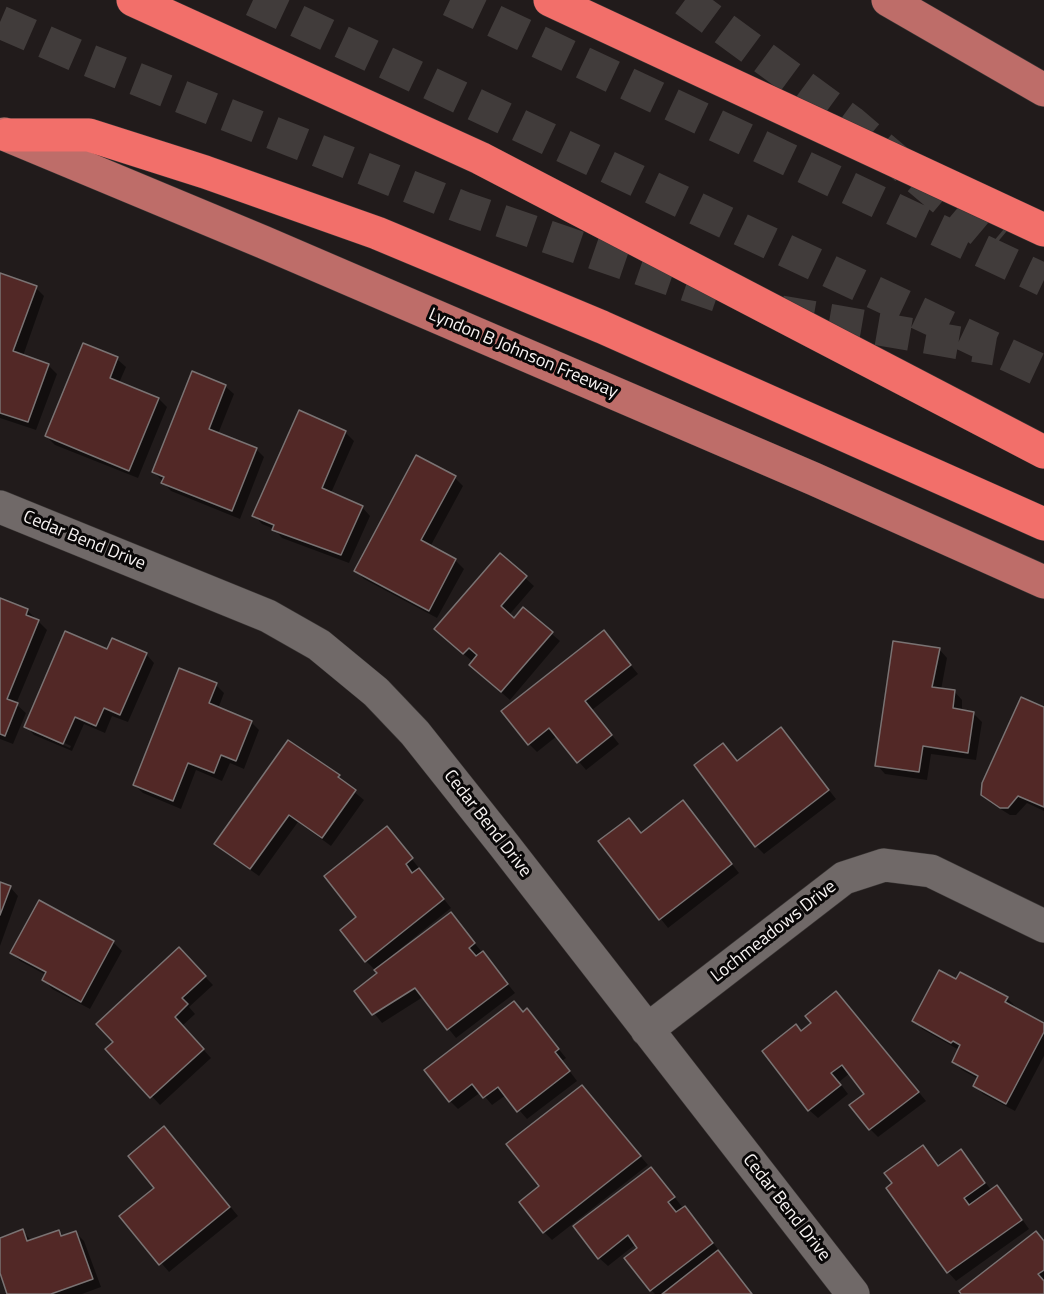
<!DOCTYPE html>
<html>
<head>
<meta charset="utf-8">
<style>
	body { margin:0 }
	canvas { display:block; background:#211b1b }
</style>
</head>
<body>
<canvas width="1044" height="1294"></canvas>
<script>
const ctx = document.querySelector('canvas').getContext('2d');
ctx.lineJoin = 'round';
function fillPath(path, color) {
  ctx.fillStyle = color;
  ctx.fill(path, 'evenodd');
}
function strokePath(path, color, width, dash) {
  ctx.strokeStyle = color;
  ctx.lineWidth = width;
  ctx.lineCap = dash ? 'butt' : 'round';
  ctx.setLineDash(dash || []);
  ctx.stroke(path);
}
function write(font, color, halo, rows, align = 'center') {
  ctx.font = font + ' "Titillium Web",sans-serif';
  ctx.lineWidth = 6;
  ctx.setLineDash([]);
  ctx.textBaseline = 'middle';
  ctx.strokeStyle = halo;
  ctx.fillStyle = color;
  for (const [text, x, y, turn = 0] of rows) {
    ctx.save();
    ctx.translate(x, y);
    ctx.rotate((+turn || 0) * Math.PI / 180);
    ctx.textAlign = isNaN(turn) ? turn : align;
    if (halo) ctx.strokeText(text, 0, 0);
    ctx.fillText(text, 0, 0);
    ctx.restore();
  }
}
const shadow = new Path2D(`
	M0,275L36,288L44,296L23,356L48,365L57,374L36,430L0,418Z
	M117,359L126,367L119,383L159,399L167,407L138,478L55,445L46,436Z
	M225,386L234,394L218,434L256,449L264,457L240,519L171,491L154,472Z
	M299,412L345,432L354,441L331,493L362,507L370,516L349,563L282,538L274,529L262,524L254,515Z
	M455,478L463,486L430,547L455,560L464,569L437,618L364,579L356,571Z
	M500,555L534,586L509,615L514,620L523,609L560,641L510,700L479,673L473,662L445,638Z
	M0,599L27,610L47,630L16,704L26,713L13,744L0,739Z
	M604,632L638,674L592,710L619,744L586,770L557,736L537,752L529,744Z
	M939,649L947,658L941,690L954,691L962,700V711L973,713L982,722L976,760L931,754L927,780L885,774L877,765Z
	M108,651L146,654L154,663L128,722L112,716L105,733L84,724L72,751L34,735L26,726ZM34,729L71,746L70,748L34,732Z
	M216,685L224,693L218,709L251,722L259,730L244,769L230,763L222,781L196,770L181,809L143,793L134,785Z
	M1044,709V811L1027,803L1016,815H1010L991,803L982,794Z
	M781,729L836,799L764,854L756,846L723,745L738,762Z
	M339,776L346,785L364,800L331,846L298,822L259,876L225,852L216,844Z
	M683,802L739,873L668,928L600,842L629,820L642,834Z
	M387,828L451,908L380,965L382,967L451,914L515,993L456,1038L423,997L382,1023L356,991L379,974L366,961L358,917Z
	M0,884L10,887L18,896L0,946Z
	M39,902L113,942L122,951L90,1009L52,989L44,980L46,975L20,961L12,953Z
	M187,958L213,985L189,1007L195,1014L182,1026L211,1058L160,1105L108,1049Z
	M961,974L1007,998L1016,1007L1015,1009L1044,1024V1056L1015,1111L983,1094L975,1086L978,1079L962,1070L953,1062L959,1050L922,1029L914,1020L957,981Z
	M844,1002L926,1101L878,1137L870,1129L866,1094L850,1073L839,1082L848,1094L818,1118L809,1110L802,1032Z
	M527,1010L566,1058L562,1061L577,1081L527,1119L506,1095L492,1105L481,1092L458,1109L450,1101Z
	M582,1087L648,1165L552,1240L544,1232L541,1187Z
	M172,1136L238,1216L169,1272L121,1216L156,1188Z
	M923,1147L940,1167L961,1151L992,1191L997,1187L1005,1195L1029,1229L956,1281L948,1272Z
	M659,1177L683,1208L693,1216L720,1252L718,1253L752,1294H655L651,1290L639,1248L636,1244L608,1266L599,1258Z
	M22,1231L32,1241L59,1231L64,1236L75,1232L84,1241L101,1287L82,1294H9L0,1269V1239Z
	M1044,1241V1294H963Z`);
const building = new Path2D(`
	M0,273L37,286L13,351L49,364L28,422L0,413Z
	M83,343L118,357L110,378L159,398L129,471L45,436Z
	M192,371L226,385L209,429L257,448L232,511L161,483L164,477L152,472Z
	M299,410L346,431L322,488L363,506L341,555L272,530L274,525L252,516Z
	M416,455L456,476L421,540L456,559L429,611L354,571Z
	M500,553L527,576L501,606L514,618L523,607L553,632L501,692L469,665L477,655L469,648L463,654L434,629Z
	M0,598L28,609L26,615L39,620L7,699L18,703L5,736L0,734Z
	M604,630L631,665L585,701L612,735L577,763L549,728L528,745L501,711Z
	M65,631L107,649L112,638L147,653L120,715L104,708L96,726L75,717L63,744L24,727Z
	M893,641L940,648L932,687L955,690L953,708L974,712L968,753L923,746L919,772L875,766Z
	M179,668L217,683L209,703L252,721L236,761L221,755L214,773L188,763L173,801L133,785Z
	M1021,697L1044,707V807L1018,796L1008,808H1000L981,795L982,783Z
	M781,727L829,790L755,847L694,765L723,743L737,761Z
	M288,740L340,775L338,777L356,790L322,838L289,815L250,869L214,844Z
	M683,800L732,864L659,920L598,841L629,818L641,833Z
	M387,826L413,858L406,864L412,873L419,868L444,899L365,962L340,930L356,917L324,876Z
	M0,882L11,886L0,915Z
	M39,900L114,941L81,1002L42,980L46,972L10,953Z
	M451,912L475,943L469,948L476,956L483,951L508,984L447,1030L415,988L372,1015L354,991L377,973L374,970Z
	M179,947L206,976L182,998L188,1004L175,1017L204,1049L150,1098L105,1049L113,1042L96,1024Z
	M939,970L956,979L960,972L1008,997L1005,1002L1044,1023V1032L1006,1104L973,1086L978,1076L952,1062L960,1045L953,1041L951,1043L912,1021Z
	M836,991L919,1092L869,1130L849,1105L864,1094L842,1065L831,1073L841,1085L808,1111L762,1051L796,1024L801,1031L811,1023L805,1016Z
	M514,1001L523,1012L527,1008L559,1049L555,1052L570,1071L517,1112L498,1087L483,1098L472,1084L449,1102L424,1070Z
	M582,1085L641,1156L543,1233L519,1202L539,1186L506,1144Z
	M164,1126L230,1207L159,1265L119,1216L154,1188L128,1156Z
	M923,1145L938,1166L961,1149L985,1183L964,1198L969,1205L997,1185L1022,1220L947,1273L886,1188L892,1183L884,1173Z
	M651,1167L675,1197L668,1202L676,1212L685,1206L713,1243L650,1291L624,1258L637,1248L628,1235L598,1259L573,1226Z
	M23,1229L27,1241L59,1230L61,1236L76,1231L93,1279L51,1294H7L0,1273V1238Z
	M1036,1231L1044,1241V1270L1038,1274L1044,1281V1294H961L959,1291Z
	M718,1250L752,1294H662Z`);
const highwayTunnel = new Path2D(`
	M253,0L1044,372
	M450,0L1044,280
	M685,0L851,122L996,244
	M0,22L78,56L464,208L731,300
	M781,312L995,349`);
const minor = new Path2D(`
	M0,507L268,616L319,645L376,692L415,733L504,845L853,1294
	M647,1030L844,878L884,865L931,871L1044,926`);
const major = new Path2D(`
	M888,0L1044,90
	M4,134L263,242L814,479L1044,582`);
const highway = new Path2D(`
	M133,0L480,158L1044,452
	M550,0L1044,230
	M7,135H89L205,172L377,233L602,327L1044,524`);
const streetNames = [
	["Lyndon B Johnson Freeway",523,354,23],
	["Cedar Bend Drive",84,541,22],
	["Cedar Bend Drive",487,824,52],
	["Lochmeadows Drive",774,932,-38],
	["Cedar Bend Drive",786,1208,52]
];
fillPath(shadow, '#0007');
fillPath(building, '#522826');
strokePath(building, '#7a7373', 1.5);
strokePath(highwayTunnel, '#413c3b', 33, [33, 16]);
strokePath(minor, '#3a3635', 34);
strokePath(major, '#3a3635', 34);
strokePath(highway, '#3a3635', 34);
strokePath(minor, '#706968', 33);
strokePath(major, '#be6d69', 33);
strokePath(highway, '#f26f6a', 33);
write('18px', '#f8f4f3', '#090707', streetNames);
</script>
</body>
</html>
